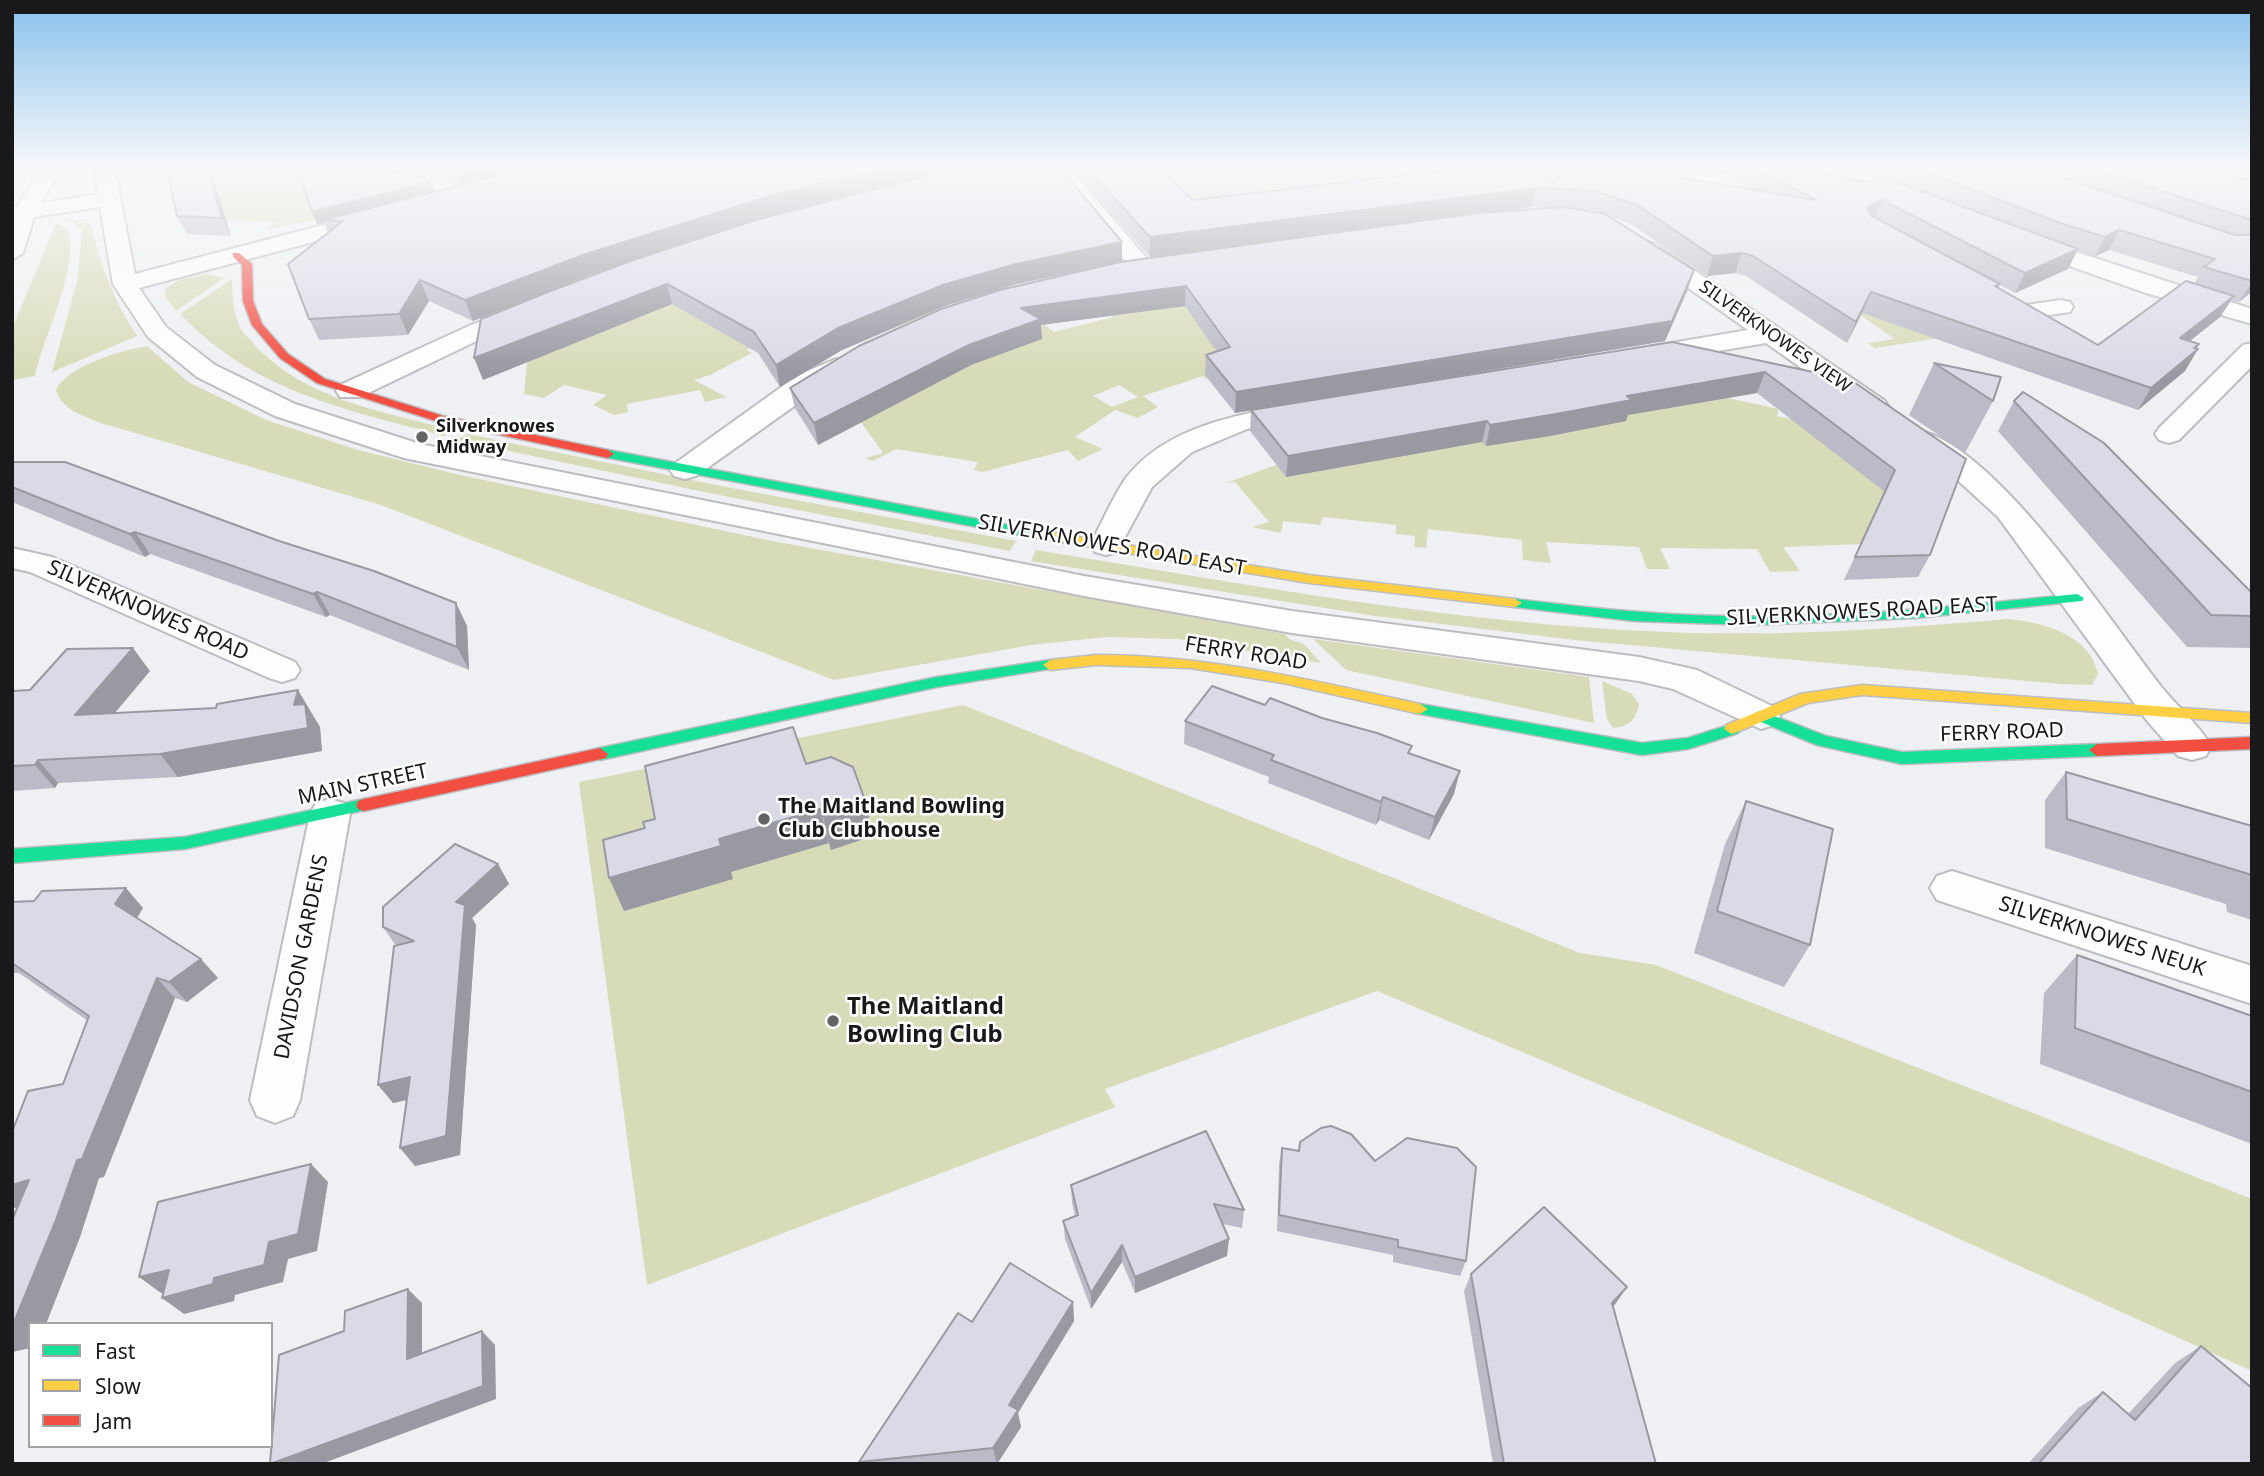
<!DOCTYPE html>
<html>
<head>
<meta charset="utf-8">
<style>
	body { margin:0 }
	#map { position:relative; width:2264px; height:1476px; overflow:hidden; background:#eff0f3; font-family:"Noto Sans",sans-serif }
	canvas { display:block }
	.frame { position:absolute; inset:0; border:14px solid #19191b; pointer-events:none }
	.legend { position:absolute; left:28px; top:1322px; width:245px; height:126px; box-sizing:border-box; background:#fff; border:2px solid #a3a3a4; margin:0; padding:9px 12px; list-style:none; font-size:21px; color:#19191b }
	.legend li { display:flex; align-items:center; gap:14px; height:35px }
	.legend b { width:35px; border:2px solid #a3a3a4 }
</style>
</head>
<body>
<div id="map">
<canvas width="2264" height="1476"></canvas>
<div class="frame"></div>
<ul class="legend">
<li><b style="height:9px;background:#16e098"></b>Fast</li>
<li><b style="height:9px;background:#ffcf43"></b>Slow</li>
<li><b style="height:9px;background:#f24e42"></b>Jam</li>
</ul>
</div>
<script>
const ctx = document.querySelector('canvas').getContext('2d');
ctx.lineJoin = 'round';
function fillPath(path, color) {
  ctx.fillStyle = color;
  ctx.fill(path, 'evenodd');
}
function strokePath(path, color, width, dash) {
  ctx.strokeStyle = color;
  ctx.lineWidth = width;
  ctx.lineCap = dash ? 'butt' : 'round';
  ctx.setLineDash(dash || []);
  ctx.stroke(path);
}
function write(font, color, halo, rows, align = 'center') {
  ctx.font = font + ' "Noto Sans",sans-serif';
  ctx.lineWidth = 5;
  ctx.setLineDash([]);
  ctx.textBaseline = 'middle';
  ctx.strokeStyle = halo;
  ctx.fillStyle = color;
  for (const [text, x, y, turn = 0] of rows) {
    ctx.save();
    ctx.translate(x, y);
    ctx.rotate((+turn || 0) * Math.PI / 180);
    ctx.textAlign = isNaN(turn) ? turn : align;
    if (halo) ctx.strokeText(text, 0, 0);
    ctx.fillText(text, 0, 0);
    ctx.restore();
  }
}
const green = new Path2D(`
	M209,167H321L322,219L266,229L276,222L218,219Z
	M1148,167H1670L1952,336L1875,348L1868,343L1895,339L1854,311L1562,183L1544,181L1238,238Z
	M69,219L91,225C101,266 114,301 137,336L52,372L77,282L82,230Z
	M56,223L67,228C82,262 42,340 35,376L12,380V329Z
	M208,274L224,278L176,311L165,296L166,288L181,279Z
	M232,279C232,295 233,312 240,327C242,333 249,338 253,343C304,400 382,411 452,430L444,436C344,409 255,392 180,314Z
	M1226,296L1215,384L1203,376L1143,396L1158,407L1138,418L1115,410L1075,437L1103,449L1078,461L1068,450L982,472L974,470L978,462L896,449L873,461L866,458L883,453L858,418L1023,332L1045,325L1054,332L1113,317L1105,309L1127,313L1222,301ZM1119,385L1138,397L1112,407L1093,396Z
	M672,304L756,345L746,350L752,353L710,375L694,380L726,397L705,402L700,390L627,404L628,412L614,415L593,405L607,395L564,385L544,398L524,394L528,353L558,339L569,345Z
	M147,346L188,382L266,420L358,450L460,475L777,542L1285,634L1289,639L1304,644L1321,663L1178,639L1106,637L1031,645L834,680L381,505L101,423C82,415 63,411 56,390C67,366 122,350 147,346Z
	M1723,397L1779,409L1777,416L1794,420L1887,485L1864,544L1783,547L1800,571L1770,572L1757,549L1660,548L1670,569H1647L1639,547L1546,542L1551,563L1523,560L1522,540L1428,529L1426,548L1414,547L1415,536L1396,534V525L1323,517L1320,525L1283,521L1281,533L1252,527L1269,522L1235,482L1226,483L1276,465L1630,405L1640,413Z
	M467,434L721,486L1016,541L1010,551L714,494L457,440Z
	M1036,550C1246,584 1455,624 1667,632C1781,637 1894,629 2007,619C2042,622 2090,634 2098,674L2092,685L2060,684L1575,640L1375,616L1031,561Z
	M1313,639L1589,677L1594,723L1346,670Z
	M1602,681L1632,694L1639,704C1635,721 1630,726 1613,728L1607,719Z
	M963,705L1580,953L1656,965L2252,1199V1371L1869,1198L1377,991L1105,1089L1115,1107L647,1285L579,782Z`);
const street = new Path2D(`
	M42,167H62L41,203L98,194L94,167H114L135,274L377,211L385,213L388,218L385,223L139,288L166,327L215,365L295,404L420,444L1084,576L1292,611L1639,657L1697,670L1774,707L1780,716L1774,725L1761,729L1673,689L1639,681L1292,633L1084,596L404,458L275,416L197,377L148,337L113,284L100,207L34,217L23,253L12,260V207H17Z
	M406,167H429L468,197L457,203L450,201Z
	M1047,167H1068L1150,262L1154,267L1150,272H1134Z
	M1825,167H1852L1924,196L1927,201L1924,206H1908L1828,171Z
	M2024,235L2252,309V324L2146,293L2016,247L2013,242L2016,237Z
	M1648,242L1656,244L1885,401L1889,407L1885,413L1875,415L1865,413L1766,343L1645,363L1636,361L1632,355L1636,349L1748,330L1640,254L1637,249Z
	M2061,300L2070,302L2073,307L2070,312L2028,318L2019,316L2016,311L2019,306Z
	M528,305L537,307L540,312L537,317L489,335L360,397H340L336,391L340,385L471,325Z
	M2252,343V366L2179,440L2169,443L2159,440L2155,434L2159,428L2243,345Z
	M836,359L845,361L849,367L696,476L685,479L674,476L670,470L674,464L798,375Z
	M1302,404L1312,406L1316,412L1312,418L1247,429L1192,452L1152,487L1117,552L1106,555L1095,552L1090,545C1102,523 1112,498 1126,478C1166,426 1242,413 1302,404Z
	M1921,431C1998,450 2110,621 2160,685C2176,706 2198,723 2211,746L2206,756L2192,760L2178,756L2148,722L1998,517L1952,475L1911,446L1907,440L1911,434Z
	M12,548L52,557L295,662L300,670L295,678L282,682L269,678L30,572L12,568Z
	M330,799L344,803L350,814L300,1100L293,1116L275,1123L257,1116L250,1100L310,814L316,803Z
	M1952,871L2252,966V1004L1937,900L1930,888L1937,876Z`);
const fast = new Path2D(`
	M608,450L1036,530L1043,534L1036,538L604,457L602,454Z
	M2077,594L2084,598L2082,601L1915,618L1753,625L1634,621L1515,607L1508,603L1515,599C1584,607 1652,615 1722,616C1840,619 1959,606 2077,594Z
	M1050,660L1055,662L1057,665L1055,668L937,687L600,760L592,754L600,748L937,677Z
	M1420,704L1642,743L1688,738L1732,724L1740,729L1738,733L1726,737L1688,749L1642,755L1415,713L1412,709L1415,705Z
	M1761,711L1826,736L1902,752L2097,744L2105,750L2097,756L1902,764L1817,745L1756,720L1753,716L1756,712Z
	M364,799L370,801L372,805L370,809L185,849L12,863V849L185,837Z`);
const slow = new Path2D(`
	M1036,530L1309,575L1515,599L1522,603L1515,607L1309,583L1031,537V531Z
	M1096,655C1207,655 1312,680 1420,704L1428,709L1420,714L1283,683L1190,668L1096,665L1050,670L1043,665L1050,660Z
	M1862,685L2252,713V723L1862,695L1808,703L1732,734L1724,729L1726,725L1800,694Z`);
const jam = new Path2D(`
	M233,253H239L252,264L253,301L262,324L288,354L325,379L443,416L608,450L614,454L608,458L436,421L317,383L280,358L252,325L243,301L242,265L233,257Z
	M2252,737V749L2097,756L2089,750L2097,744Z
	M600,748L608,754L606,758L364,811L358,809L356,805L358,801L364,799Z`);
const wall = new Path2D(`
	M166,167H210L231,236L187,234L177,216Z
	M440,167H1059L1122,242V262L1274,241L1150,257L1070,167H1162L1169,177L1193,200L1554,184L1753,189L1710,167H1847L1843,177L1865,181L1876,180L1882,176L1858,167H2252V294L2251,293L2239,302L2231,300L2220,317L2190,341L2199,344L2196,349H2198L2185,371L2138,410L1862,313L1847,343L1746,276L1735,273L1707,276L1631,224L1605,215L1688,289L1665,341L1235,413L1205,375L1206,355L1217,352L1185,306L1041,325L1042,339L971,365L818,445L795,408L790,388L1112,264L1017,284L945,306L842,350L780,387L758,353L672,304L483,380L612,268L592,274L473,321L429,301L408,335L319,340L309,319L328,233L324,223L317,224L410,169L434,192L459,185L442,173ZM885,187L772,216L781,213ZM1532,207L1551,208L1504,211ZM1573,209L1591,210L1604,214ZM2109,250L2198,277L2194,284L2098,345L1998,288L2000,285L2015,293L2068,269L2077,251L2094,257Z
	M1672,342L1851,380L1966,459L1930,555L1918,577L1844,580L1885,492L1757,393L1628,415L1626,421L1550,436L1486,446L1482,442L1286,477L1250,431L1251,410Z
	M1934,363L1993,401L1965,453L1909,415Z
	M2014,401L2252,593V646L2250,648L2187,647L1998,431Z
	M12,462L279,541L456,603L467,626L469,670L330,615L326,617L150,554L145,557L12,502Z
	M150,671L114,713H312V715L320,727L322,751L178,777L58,783L55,788L12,791V691L30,690Z
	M1265,705L1411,753L1454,794L1429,840L1379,820L1376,825L1268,783L1269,777L1184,744L1185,721Z
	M806,764L873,836L831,850L829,843L731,872L733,879L624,911L645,828L655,819Z
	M2066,772L2252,826V920L2227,912L2226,904L2045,848V800Z
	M1746,801L1810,945L1784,987L1694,953L1725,844Z
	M498,864L509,884L472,918L476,925L460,1155L415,1166L407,1100L393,1103L396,946L383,927Z
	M12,902L143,908L137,918L218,978L187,1002L175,998L104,1177L99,1178L80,1237L46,1324H30V1348L12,1352V1220L18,1207L14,1208L12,1207V1132L63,1084L88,1021L19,973H12Z
	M2077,955L2252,1016V1144L2040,1064L2044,993Z
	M1206,1131L1244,1210L1242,1228L1223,1224L1227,1256L1135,1293L1122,1262L1091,1309L1065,1239L1063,1221L1075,1216L1072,1203L1071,1185Z
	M1282,1148L1466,1261L1460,1276L1393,1262V1255L1277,1231L1279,1164Z
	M1471,1274L1616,1303L1613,1307L1656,1464H1493L1464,1291Z
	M1073,1302L1074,1321L1018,1413L1021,1427L997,1464H860L859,1462L972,1322Z
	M2201,1346L2252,1464H2028L2078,1408L2103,1392L2128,1414L2175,1363Z`);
const shadedWall = new Path2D(`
	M206,167H210L231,236L222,218Z
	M403,167H409L412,175L391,173Z
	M462,167H542L462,187L455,169Z
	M888,167H964L781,213L592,274L473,321L465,300L586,254L777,194Z
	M431,182L435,194L323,220L324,223L317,224L312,212Z
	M1536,188L1532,207L1150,257V237Z
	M1882,200L1874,219L1859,227L1867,208Z
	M2119,230L2109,250L2094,257L2105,237Z
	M1122,242V262L1017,284L945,306L842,350L780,387L776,365L838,328L943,285L1016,264Z
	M2078,249L2068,269L2015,293L2025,273Z
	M1742,253L1735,273L1707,276L1713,256Z
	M1694,270L1688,289L1665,341L1235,413L1236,392Z
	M420,280L429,301L408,335L399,314Z
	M2252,282V291L2239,302Z
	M667,284L672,304L483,380L474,358Z
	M1186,286L1185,306L1041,325L1042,339L971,365L818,445L814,423L1021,308Z
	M1871,292L1862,313L1847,343L1856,322Z
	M2234,296L2220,317L2167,359L2180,338Z
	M2199,344L2193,354L2198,349L2185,371L2138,410L2151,388Z
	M1765,372L1757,393L1628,415L1626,421L1550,436L1486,446L1490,425L1627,396Z
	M1487,421L1482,442L1286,477L1288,456Z
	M135,532L150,554L145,557L130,534Z
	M317,592L330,615L326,617L313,594Z
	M456,603L467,626L469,670L457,647Z
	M133,648L150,671L94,738L75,715Z
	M298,690L320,727L322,751L178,777L160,754L294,705Z
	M38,760L58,783L55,788L35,765Z
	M1460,771L1454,794L1429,840L1435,817Z
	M1383,797L1379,820L1376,825L1381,802Z
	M866,803L873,836L831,850L823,816Z
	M820,809L829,843L731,872L733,879L624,911L609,878L719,839Z
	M498,864L509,884L472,918L476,925L460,1155L415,1166L400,1148L456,902Z
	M126,888L143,908L133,924L115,904Z
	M201,959L218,978L187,1002L169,982Z
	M157,978L175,998L104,1177L99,1178L80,1237L46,1324H30V1348L12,1352V1327L77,1160Z
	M410,1077L425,1096L393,1103L378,1085Z
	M311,1164L328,1182L317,1251L288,1259L283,1282L235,1295L234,1301L184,1314L162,1298L214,1278L269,1242Z
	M29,1180L52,1198L14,1208L12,1207V1185Z
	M1229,1239L1227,1256L1135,1293V1277Z
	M1122,1245V1262L1091,1309V1293Z
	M169,1270L190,1287L161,1293L139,1277Z
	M1627,1287L1616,1303L1601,1319L1612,1303Z
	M408,1289L422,1303V1372L407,1359Z
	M1073,1302L1074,1321L1018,1413L1021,1427L997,1464L993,1448L1009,1405Z
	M482,1331L495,1345L496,1399L321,1464H270Z`);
const building = new Path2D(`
	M166,167H206L222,218L177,216Z
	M297,167H403L391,173L413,168L431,182L312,212Z
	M531,167H888L777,194L586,254L465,300L420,280L399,314L309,319L288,264L343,221L323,220Z
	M962,167H1059L1122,242L1016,264L943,285L838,328L776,365L754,332L667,284L474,358L481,319L553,290L636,259L759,219Z
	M1086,167H1162L1169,177L1193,200L1474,167H1525L1529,168L1554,184L1565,167H1615L1816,200L1752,167H1809L1826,175L1865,181L1876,180L1880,176L2078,249L2025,273L1882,200L1867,208L1872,216L2000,284L1995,286L2098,345L2186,281L2234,296L2180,338L2199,344L2194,348L2198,349L2151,388L1871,292L1856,322L1753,256L1742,253L1713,256L1637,205L1596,191L1536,188L1150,237Z
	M1913,167H2031L2235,235H2252V281L2204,267L2215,259L2119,230L2105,237L2060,223Z
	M2087,167H2212L2252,182V220Z
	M1564,207L1605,214L1694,270L1672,321L1236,392L1206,355L1230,347L1186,286L1021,308L1041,319L969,345L814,423L790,388L859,346L941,309L1000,290L1120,262L1479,213Z
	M1672,342L1851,380L1966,459L1930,555L1855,557L1895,470L1765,372L1627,396L1632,400L1556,414L1490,425L1487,421L1288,456L1251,410Z
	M1934,363L2001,377L1993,401Z
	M2023,392L2104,443L2252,593V616L2211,615L2014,401Z
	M12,462H65L279,541L374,571L456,603L457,647L317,592L313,594L135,532L130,534L12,487Z
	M133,648L75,715L216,708L217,704L298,690L294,705L305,704L308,728L160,754L38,760L35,765L12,766V691L30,690L67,649Z
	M1212,686L1265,705L1270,698L1322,718L1377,733L1412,746L1408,753L1460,771L1435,817L1383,797L1381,802L1271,760L1274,755L1185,721Z
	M793,727L806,764L831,757L853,767L866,803L823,816L820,809L719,839L721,846L609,878L603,840L645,828L643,822L655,819L645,766Z
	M2066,772L2252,826V875L2067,819Z
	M1746,801L1833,829L1810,945L1717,911Z
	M455,844L498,864L456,902L465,905L446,1136L400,1148L410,1077L378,1085L394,946L414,941L383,927V907Z
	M126,888L115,904L201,959L169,982L157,978L82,1159L77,1160L56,1220L12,1327V1220L29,1180L12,1185V1132L28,1091L63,1084L89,1016L12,963V902L34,901L42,891Z
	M2077,955L2252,1016V1092L2075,1028Z
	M1331,1126L1351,1134L1375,1161L1407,1138L1457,1148L1476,1167L1466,1261L1398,1247V1240L1279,1215L1282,1148L1299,1151L1300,1142L1321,1128Z
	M1206,1131L1244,1210L1214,1204L1229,1239L1135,1277L1122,1245L1091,1293L1063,1221L1078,1215L1071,1185Z
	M311,1164L298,1234L269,1242L264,1265L214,1278L213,1284L162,1298L169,1270L139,1277L158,1202Z
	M1544,1207L1627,1287L1612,1303L1656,1464H1504L1471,1274Z
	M1010,1263L1073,1302L1009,1405L1018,1410L993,1448L859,1462L958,1313L972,1322Z
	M408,1289L407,1359L482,1331L483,1386L270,1464L279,1355L344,1331L345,1311Z
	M2201,1346L2252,1388V1464H2038L2103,1392L2135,1420Z`);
const markers = [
	[422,437,7,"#646467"],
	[764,819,7,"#646467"],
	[833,1021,7,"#646467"]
];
const farStreetnames = [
	["SILVERKNOWES VIEW",1775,337,35]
];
const farPoinames = [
	["Silverknowes",436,427],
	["Midway",436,448]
];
const streetNames = [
	["SILVERKNOWES ROAD EAST",1112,546,10],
	["SILVERKNOWES ROAD",148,611,24],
	["SILVERKNOWES ROAD EAST",1862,612,-3],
	["FERRY ROAD",1246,654,9],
	["FERRY ROAD",2002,733,-2],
	["MAIN STREET",363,785,-12],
	["SILVERKNOWES NEUK",2102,937,18],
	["DAVIDSON GARDENS",302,957,-79]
];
const poiNames = [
	["The Maitland Bowling",778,807],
	["Club Clubhouse",778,831]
];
const nearPoinames = [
	["The Maitland",847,1007],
	["Bowling Club",847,1035]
];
fillPath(green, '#d8dbb8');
strokePath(street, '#bdbdc0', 4);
strokePath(fast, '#bdbdc0', 3);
strokePath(slow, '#bdbdc0', 3);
strokePath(jam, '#bdbdc0', 3);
fillPath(street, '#fdfdfd');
fillPath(fast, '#16e098');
fillPath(slow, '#ffcf43');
fillPath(jam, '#f24e42');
fillPath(wall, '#bbbbc7');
fillPath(shadedWall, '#9999a2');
fillPath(building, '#dadae7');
strokePath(building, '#9999a2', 2);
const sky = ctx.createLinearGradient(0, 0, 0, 373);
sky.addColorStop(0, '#87c1ec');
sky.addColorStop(0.45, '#f8f8fa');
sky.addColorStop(1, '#f8f8fa00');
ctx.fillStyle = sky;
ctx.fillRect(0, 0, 2264, 373);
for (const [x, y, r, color] of markers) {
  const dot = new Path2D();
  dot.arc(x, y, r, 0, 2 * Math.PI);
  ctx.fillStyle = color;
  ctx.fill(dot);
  strokePath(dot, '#fff', 2.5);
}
write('18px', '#19191b', '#fff', farStreetnames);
write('bold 18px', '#19191b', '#fff', farPoinames, 'left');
write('21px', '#19191b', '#fff', streetNames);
write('bold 21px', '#19191b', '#fff', poiNames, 'left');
write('bold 24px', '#19191b', '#fff', nearPoinames, 'left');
</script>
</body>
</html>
